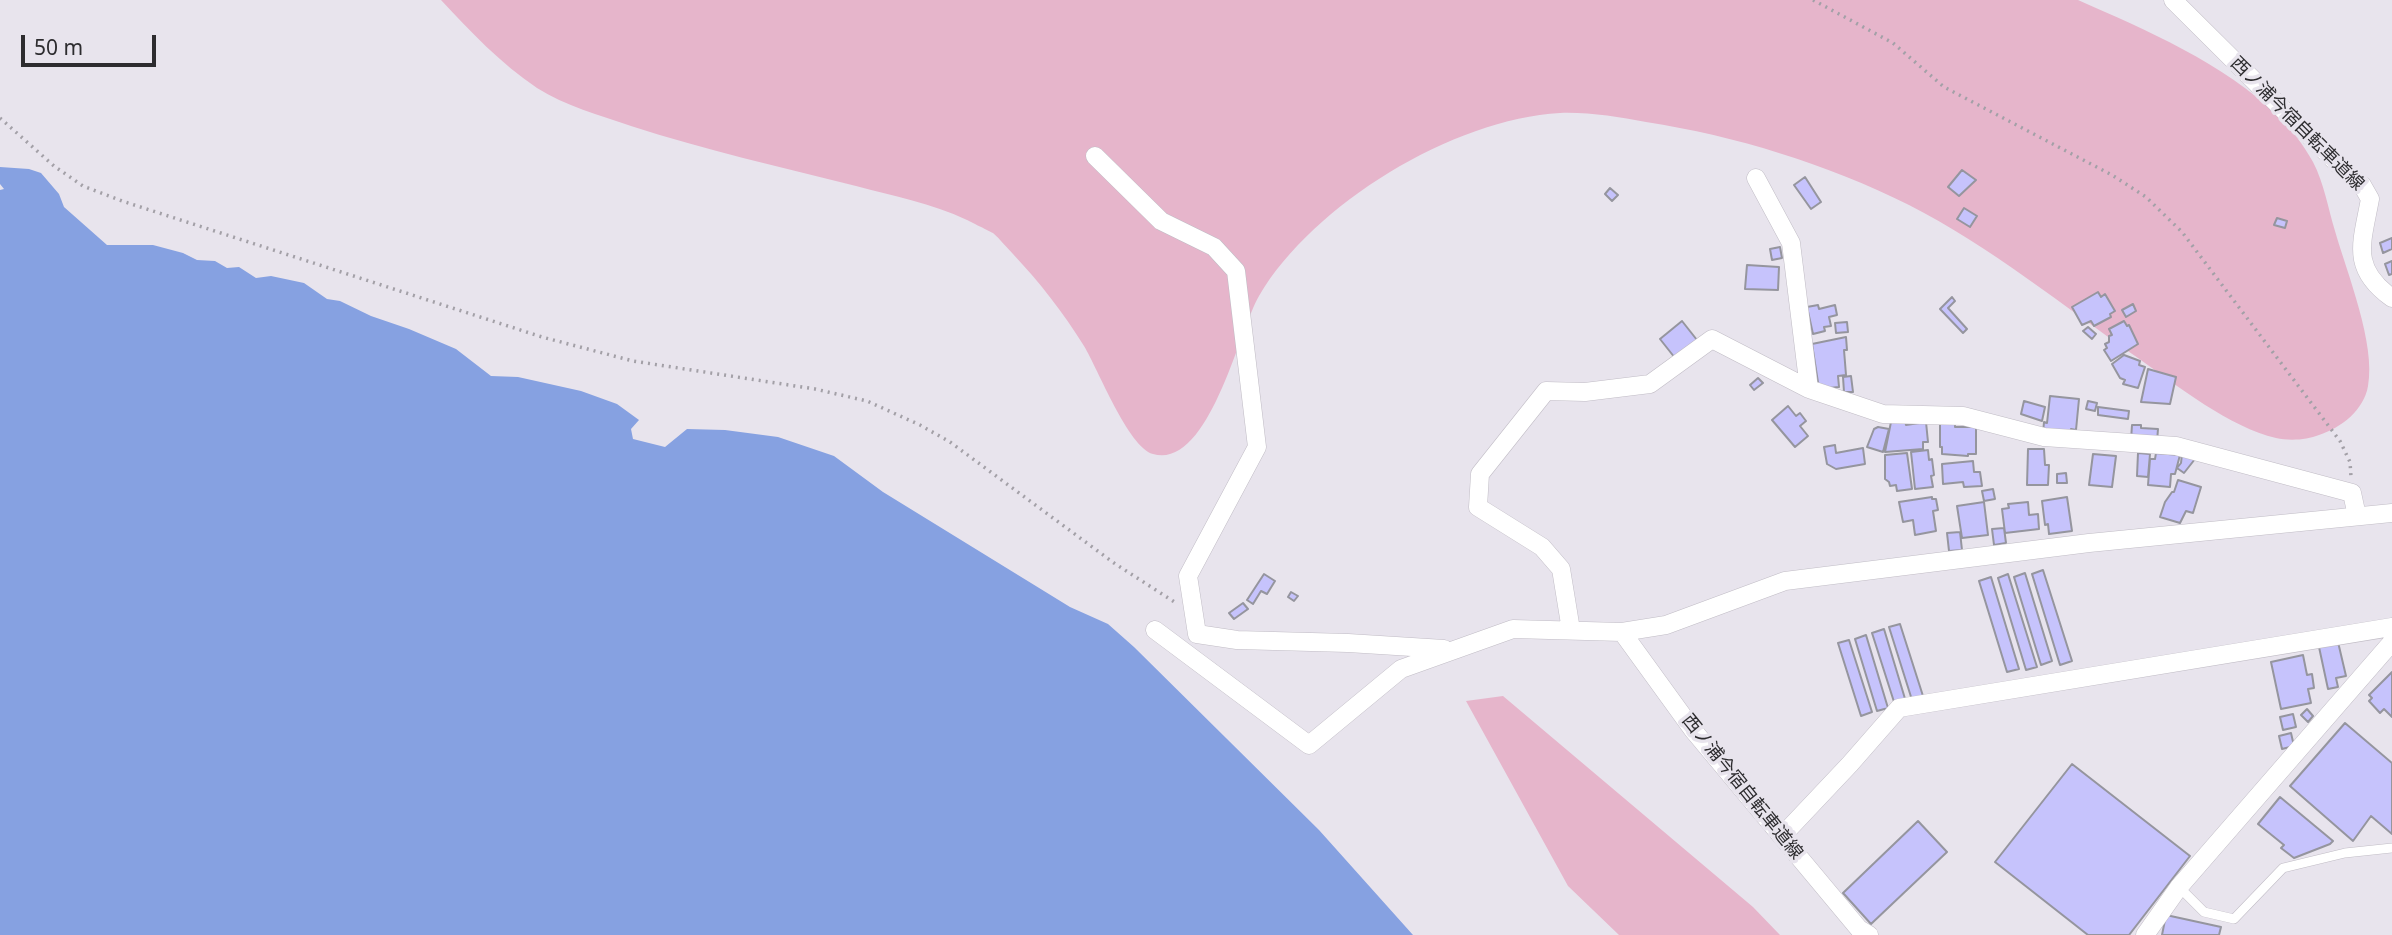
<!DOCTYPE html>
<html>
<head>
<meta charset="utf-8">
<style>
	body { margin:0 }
	#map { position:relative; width:2392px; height:935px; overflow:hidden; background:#e8e4ed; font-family:"Noto Sans",sans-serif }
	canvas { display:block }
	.scale { position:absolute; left:21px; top:35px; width:135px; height:32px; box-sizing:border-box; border:4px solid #2d2c2f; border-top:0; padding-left:9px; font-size:21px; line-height:24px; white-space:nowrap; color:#2d2c2f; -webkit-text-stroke:5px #e8e4ed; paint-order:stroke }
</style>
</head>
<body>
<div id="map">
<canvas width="2392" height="935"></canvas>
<div class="scale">50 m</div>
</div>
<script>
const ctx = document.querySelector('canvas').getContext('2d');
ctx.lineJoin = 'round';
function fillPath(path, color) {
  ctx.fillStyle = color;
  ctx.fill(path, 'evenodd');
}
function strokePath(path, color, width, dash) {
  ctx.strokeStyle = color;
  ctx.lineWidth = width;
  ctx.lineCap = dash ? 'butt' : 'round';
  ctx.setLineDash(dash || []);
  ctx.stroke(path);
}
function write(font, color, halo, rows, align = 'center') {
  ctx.font = font + ' "Noto Sans","Noto Sans JP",sans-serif';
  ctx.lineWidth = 7;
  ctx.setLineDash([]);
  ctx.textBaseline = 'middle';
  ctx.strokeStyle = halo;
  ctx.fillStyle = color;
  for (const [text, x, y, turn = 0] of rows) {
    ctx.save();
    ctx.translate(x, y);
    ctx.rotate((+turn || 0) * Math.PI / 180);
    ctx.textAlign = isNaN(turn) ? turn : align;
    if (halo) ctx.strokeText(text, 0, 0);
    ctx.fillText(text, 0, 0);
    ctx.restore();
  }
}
const green = new Path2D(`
	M441,0H2078C2146,30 2224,63 2278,116C2292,130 2303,144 2313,162C2324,183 2328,208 2335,231C2347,273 2376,344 2368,386C2364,410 2341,428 2319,435C2307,440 2289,441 2276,438C2231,428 2176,385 2138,358C2063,306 1990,246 1909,205C1827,164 1736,136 1646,122C1618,117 1589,112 1560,113C1453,119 1313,204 1259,296C1239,330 1209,470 1153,454C1128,447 1098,369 1084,346C1062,311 1041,284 1013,254C1006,247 1000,239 993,233C991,232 969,221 967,220C931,203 894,196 856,186C781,167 705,150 631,126C600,115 565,106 537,88C500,63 471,32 441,0Z
	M1503,696L1753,907L1780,935H1619L1568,886L1466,701Z`);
const water = new Path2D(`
	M0,167L29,169L41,173L59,194L64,207L107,245H153L183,253L197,260L215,261L227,268L239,267L256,278L271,276L304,283L327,299L340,301L371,316L409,329L456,349L491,376L518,377L581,391L617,404L639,420L631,429L633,439L665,447L687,429L725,430L778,437L834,456L883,492L1070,607L1108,624L1134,647L1319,830L1413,935H0V190L4,189L0,184Z`);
const building = new Path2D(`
	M1962,170L1976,180L1959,196L1948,187Z
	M1805,177L1821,202L1811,209L1794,185Z
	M1610,188L1618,195L1612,201L1605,194Z
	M1964,208L1977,216L1970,227L1957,219Z
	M2277,218L2287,221L2285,228L2274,225Z
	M2392,238V249L2383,253L2380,243Z
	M1780,247L1782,258L1772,260L1770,249Z
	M2392,261V274L2389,275L2385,264Z
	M1747,265L1779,267L1778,290L1745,289Z
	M2098,292L2101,297L2105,294L2115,311L2110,314L2111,317L2094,326L2091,321L2082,325L2072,307Z
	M1952,297L1955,301L1948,308L1967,329L1963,333L1940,309Z
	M2133,304L2136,311L2126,317L2122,310Z
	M1818,305L1819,309L1835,305L1837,315L1829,317L1831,326L1824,327L1825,331L1813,334L1807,307Z
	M1682,321L1697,340L1675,358L1660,339Z
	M2124,321L2127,326L2129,325L2138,344L2111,361L2104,350L2107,348L2105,344L2109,342V336L2112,335L2109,329Z
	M1847,322L1848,332L1836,333L1835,323Z
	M2088,327L2096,334L2092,339L2083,331Z
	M1846,337L1847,350H1844L1846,375L1838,376L1839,387L1819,389L1812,344Z
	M2124,355L2140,361L2139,365L2145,367L2138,388L2123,384L2125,380L2120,378L2112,364Z
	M2148,369L2176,377L2170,404L2141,402Z
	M1851,376L1853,392H1844L1843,377Z
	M1758,378L1763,383L1754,390L1750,385Z
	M2050,396L2079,399L2076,430L2071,429L2070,436L2043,433L2044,422L2047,423Z
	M2024,401L2045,407L2042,421L2021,414Z
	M2088,401L2097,403L2095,411L2086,409Z
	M1788,406L1796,416L1800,413L1806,421L1800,426L1808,436L1795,447L1772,420Z
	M2098,407L2129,411L2128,419L2098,415Z
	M1905,420L1906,425L1926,422L1928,442H1923V449L1885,452L1891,422Z
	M1940,422H1955V427H1976V454H1968V456L1942,454V447H1940Z
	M2132,425H2141V428L2158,429L2157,442L2131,440Z
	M1878,427L1889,429L1883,452L1867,447L1874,429Z
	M1835,445L1836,453L1863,448L1865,464L1836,469L1827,464L1824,447Z
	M2028,449H2044L2045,465H2049L2048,485H2027Z
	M1928,450L1929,460L1932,459L1934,475L1931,476L1933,487L1915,489L1911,452Z
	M1907,453L1912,489L1897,491L1896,485L1890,486L1889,482L1885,479V455Z
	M2138,453L2150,454L2148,477L2137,476Z
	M2156,453L2180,455L2175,474H2171L2170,487L2148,485L2150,459H2155Z
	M2093,454L2116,456L2112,487L2089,485Z
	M2182,454L2195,459L2184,473L2177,468L2181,463Z
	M1973,461L1974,472H1980L1982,486L1964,487L1963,482L1943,484L1942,464Z
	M2066,473L2067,483H2057V474Z
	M2178,480L2201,487L2193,513L2186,511L2180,523L2160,517L2165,502L2172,492H2174Z
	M1993,489L1995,499L1984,501L1982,491Z
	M1932,497V499H1936L1938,510L1933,511L1936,531L1915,535L1913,520L1903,522L1899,502Z
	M2067,497L2072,531L2049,534L2048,524L2045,525L2042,501Z
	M1984,502L1988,535L1962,538L1957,506Z
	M2028,502L2029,515L2038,514L2039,529L2005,533L2002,509L2009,508L2008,504Z
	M2004,528L2006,543L1994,545L1992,529Z
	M1960,532L1962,550L1949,551L1947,533Z
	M2043,570L2072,661L2060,665L2032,574Z
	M2025,573L2052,661L2041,665L2014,577Z
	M1264,574L1275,581L1267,594L1261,591L1253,604L1247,600Z
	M2008,574L2037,667L2026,670L1998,578Z
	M1991,577L2019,669L2007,672L1979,581Z
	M1291,592L1298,596L1294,601L1288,597Z
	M1243,603L1248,609L1234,619L1229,613Z
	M1900,624L1923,696L1912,700L1889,627Z
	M1884,629L1906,702L1895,705L1872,633Z
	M1866,635L1888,708L1877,711L1855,639Z
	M1849,640L1872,712L1861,716L1838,643Z
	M2338,642L2346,676L2336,678L2338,687L2328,689L2319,647Z
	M2303,655L2307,675L2312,674L2314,688L2308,689L2311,703L2281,709L2271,662Z
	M2392,672V717L2384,709L2380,713L2369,701L2372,698L2369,695Z
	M2307,709L2313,716L2308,722L2301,715Z
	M2293,714L2296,727L2283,730L2280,717Z
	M2345,723L2392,763V834L2371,816L2353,841L2290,786Z
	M2291,733L2294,746L2282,749L2279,736Z
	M2072,764L2190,856L2129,935H2088L1995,862Z
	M2280,797L2333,841L2330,844L2294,858L2281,848L2284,845L2258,824Z
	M1918,821L1947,852L1871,924L1843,893Z
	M2166,915L2221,927L2219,935H2162Z`);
const path = new Path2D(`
	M1813,0L1893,43L1944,87L2112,175L2146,197L2182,232L2340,441L2350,462L2351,477
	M0,118L54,166L83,186L122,201L542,337L633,361L815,389L867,401L920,425L950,442L1114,563L1176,603`);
const lane = new Path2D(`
	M2179,887L2204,912L2234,919L2283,868L2345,853L2392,848`);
const street = new Path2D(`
	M2173,0L2345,171L2362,185L2370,199C2362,243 2350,268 2392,298
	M1095,156L1161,221L1214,247L1236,271L1257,447L1188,576L1197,634L1237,640L1348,643L1444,649
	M1756,178L1791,243L1809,389
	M1155,630L1309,745L1401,669L1513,629L1622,632L1666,625L1785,581L2089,543L2392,513
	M1571,630L1561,569L1542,547L1478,507L1480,474L1546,391L1585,392L1650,384L1712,339L1809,389L1883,414L1963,416L2044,437L2176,446L2352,493L2357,516
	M1622,632L1693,730L1859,929L1869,935
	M1782,836L1850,764L1899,708L2392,627
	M2145,935L2179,887L2392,642`);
const streetNames = [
	["西ノ浦今宿自転車道線",2297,124,45],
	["西ノ浦今宿自転車道線",1742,787,51]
];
fillPath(green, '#e6b5cb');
fillPath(water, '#86a1e1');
fillPath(building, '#c6c3fc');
strokePath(building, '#95959e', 2);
strokePath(lane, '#c0bcc5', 10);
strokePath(street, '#c0bcc5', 19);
strokePath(path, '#a3a0a7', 3.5, [2, 5]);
strokePath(lane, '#fff', 9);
strokePath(street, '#fff', 18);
write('18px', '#2d2c2f', '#e8e4ed', streetNames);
</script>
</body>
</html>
